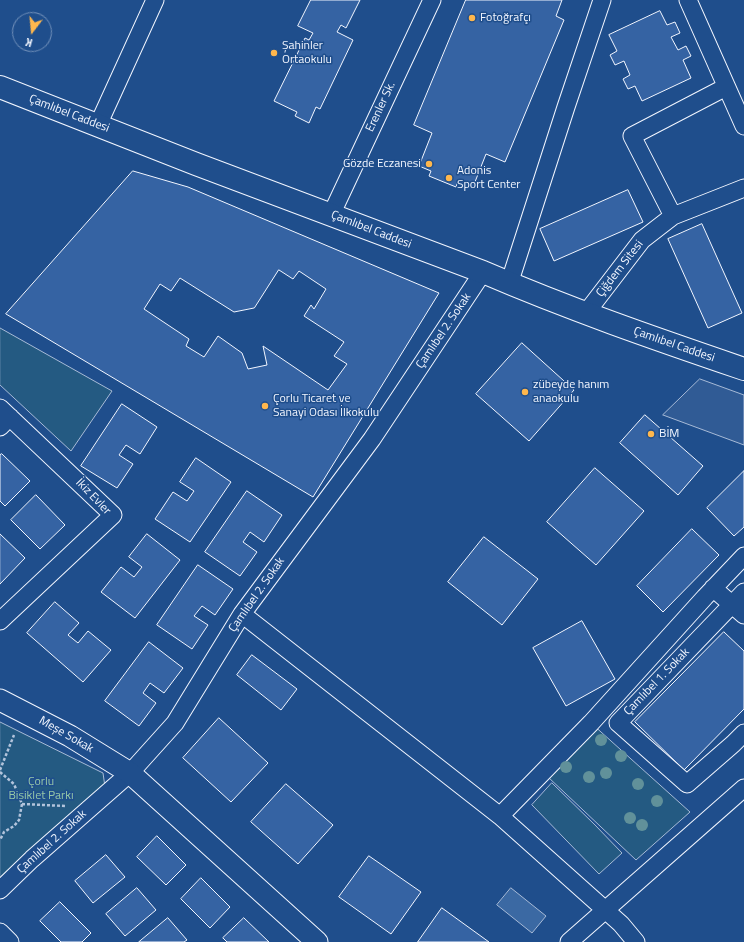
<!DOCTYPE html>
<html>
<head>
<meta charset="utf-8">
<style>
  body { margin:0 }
  #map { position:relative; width:744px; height:942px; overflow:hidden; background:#1f4e8c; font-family:"Titillium Web",sans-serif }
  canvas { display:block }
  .north { position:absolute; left:12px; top:12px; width:40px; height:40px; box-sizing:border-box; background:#1f4e8c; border:1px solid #7391ba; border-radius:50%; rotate:196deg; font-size:11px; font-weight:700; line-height:16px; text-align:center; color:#f2f6ff }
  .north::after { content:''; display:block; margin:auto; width:14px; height:18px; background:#ffb74d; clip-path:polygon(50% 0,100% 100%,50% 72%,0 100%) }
</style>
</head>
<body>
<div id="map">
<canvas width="744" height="942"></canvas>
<div class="north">K</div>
</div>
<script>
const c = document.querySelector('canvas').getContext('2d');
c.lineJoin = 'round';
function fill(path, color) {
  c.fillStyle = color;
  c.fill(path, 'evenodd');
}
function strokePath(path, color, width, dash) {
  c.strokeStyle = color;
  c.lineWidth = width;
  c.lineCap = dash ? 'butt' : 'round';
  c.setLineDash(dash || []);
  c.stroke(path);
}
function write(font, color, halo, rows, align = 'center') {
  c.font = font + ' "Titillium Web",sans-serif';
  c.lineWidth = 3;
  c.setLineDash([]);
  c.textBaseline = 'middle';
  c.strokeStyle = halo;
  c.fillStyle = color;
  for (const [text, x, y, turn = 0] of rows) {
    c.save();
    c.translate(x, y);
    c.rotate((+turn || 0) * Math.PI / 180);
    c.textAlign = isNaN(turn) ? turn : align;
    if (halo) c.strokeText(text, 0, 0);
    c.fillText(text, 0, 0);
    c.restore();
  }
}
const green = new Path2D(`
  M0 328 112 391 71 451 0 385Z
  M0 722 103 773 105 787 0 879Z
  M591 723 690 812 636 860 548 777Z
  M552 783 595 825 622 853 599 874 532 805Z`);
fill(green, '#245a82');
strokePath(green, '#a8bbd7', 1);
const parking = new Path2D(`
  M700 379 744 395V445L663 415Z`);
fill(parking, '#305b95');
strokePath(parking, '#a8bbd7', 1);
const water = new Path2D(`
  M511 888 546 916 532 933 497 905Z`);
fill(water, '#3b69a3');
strokePath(water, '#a8bbd7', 1);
const building = new Path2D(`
  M311 0H360L346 28 341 25 337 32 353 40 320 109 316 107 309 123 295 116 297 112 274 101 305 38 309 40 313 33 298 26Z
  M466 0H562L556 16 564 20 505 162 486 154 473 187 458 181 456 187 429 176 431 171 419 166 432 133 414 125Z
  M660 11 667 25 675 22 680 33 671 37 678 50 686 46 691 56 683 60 691 78 642 101 635 86 628 89 623 79 630 75 624 61 615 65 610 55 617 51 609 35Z
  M133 171 188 187 439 293 313 497 6 314Z
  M628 190 643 222 554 261 540 229Z
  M702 224 742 313 708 328 668 239Z
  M279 270 293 279 299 271 326 289 314 309 311 305 304 316 344 342 334 356 347 364 328 390 263 346 267 365 248 369 242 353 218 336 204 357 186 346 189 339 144 309 160 284 171 291 180 278 234 312 254 308Z
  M522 343 574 390 529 441 476 394Z
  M122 404 157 427 140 454 126 445 119 455 133 464 117 488 81 466Z
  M645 415 703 466 678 495 620 443Z
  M2 454 30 481 5 506 0 501V455Z
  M196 458 231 482 190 542 155 519 173 492 187 501 194 491 180 482Z
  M595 468 644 511 596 565 547 522Z
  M744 471V527L734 536 707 508Z
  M247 491 282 515 264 542 250 532 243 542 257 552 240 576 205 552Z
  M36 495 65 525 40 549 11 520Z
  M692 529 719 555 663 612 637 586Z
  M0 534 25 558 0 584Z
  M147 534 180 560 135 618 101 592 121 567 134 577 142 567 129 557Z
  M484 537 538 579 502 625 448 582Z
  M198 565 233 589 215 615 202 606 194 616 208 625 192 649 157 625Z
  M55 602 79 623 68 635 78 643 88 631 111 650 83 682 27 633Z
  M582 621 615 679 566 706 533 648Z
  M724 632 744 651V709L684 770 635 722Z
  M149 642 183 668 164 693 150 683 143 693 156 703 139 726 105 701Z
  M252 655 297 689 281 710 237 675Z
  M219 718 268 763 231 802 183 758Z
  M286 784 333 825 298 864 251 822Z
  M157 836 186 865 166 885 137 857Z
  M106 855 125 877 93 903 75 881Z
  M369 856 421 892 391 934 339 897Z
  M201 878 230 907 210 928 181 899Z
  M137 888 156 910 125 936 106 914Z
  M60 902 91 933 82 942H61L40 921Z
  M442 908 489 942H418Z
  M168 918 187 940 184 942H139Z
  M244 918 269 942H227L223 938Z`);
fill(building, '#3563a3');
strokePath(building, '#f2f6ff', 1);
const minor = new Path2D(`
  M688 0 744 126
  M98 125 155 0
  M331 215 432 0
  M673 216 632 136 726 87
  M509 284 566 107 602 0
  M586 313 642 240 673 216 744 188
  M0 408 113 515 0 621
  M0 427 10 417
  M713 588 744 615
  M744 592 618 723 687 784 733 744 744 733
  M242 614 500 816 621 924 636 942
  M500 816 591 723 705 597 744 556
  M0 890 32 859 130 773 175 723 242 614 372 439 483 272
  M0 932 10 942
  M569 942 744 788`);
const tertiary = new Path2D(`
  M0 700 70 736 130 773 317 942`);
const primary = new Path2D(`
  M0 87 196 164 483 272C569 309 656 339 744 369`);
strokePath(minor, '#f2f6ff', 19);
strokePath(tertiary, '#f2f6ff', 23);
strokePath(primary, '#f2f6ff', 24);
strokePath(new Path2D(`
  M0 770 14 735
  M0 772 14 784 22 804 19 820 14 826 4 832 0 840
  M22 804 65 806`), '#b3c4dc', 2.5, [3, 2]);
strokePath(minor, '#1f4e8c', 17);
strokePath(tertiary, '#1f4e8c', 21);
strokePath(primary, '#1f4e8c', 22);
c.fillStyle = '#61919a';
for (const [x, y] of [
  [601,740],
  [621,756],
  [566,767],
  [606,773],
  [589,777],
  [638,784],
  [657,801],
  [630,818],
  [642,825]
]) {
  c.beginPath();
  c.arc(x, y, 6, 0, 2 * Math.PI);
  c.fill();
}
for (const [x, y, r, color] of [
  [472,18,4,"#ffb74d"],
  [274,53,4,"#ffb74d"],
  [429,164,4,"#ffb74d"],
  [449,178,4,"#ffb74d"],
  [525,392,4,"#ffb74d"],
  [265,406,4,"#ffb74d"],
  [651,434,4,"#ffb74d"]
]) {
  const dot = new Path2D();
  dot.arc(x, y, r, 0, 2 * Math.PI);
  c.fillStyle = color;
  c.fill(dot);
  strokePath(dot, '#1f4e8c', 1.5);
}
write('12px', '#f2f6ff', '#1f4e8c', [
  ["Fotoğrafçı",480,18],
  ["Şahinler",282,46],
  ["Ortaokulu",282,60],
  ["Gözde Eczanesi",421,164,"right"],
  ["Adonis",457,171],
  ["Sport Center",457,185],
  ["zübeyde hanım",533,385],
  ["anaokulu",533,399],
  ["Çorlu Ticaret ve",273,399],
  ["Sanayi Odası İlkokulu",273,413],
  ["BİM",659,434]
], 'left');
write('12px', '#f2f6ff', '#1f4e8c', [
  ["Erenler Sk.",381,107,-65],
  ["Çamlıbel Caddesi",69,114,21],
  ["Çamlıbel Caddesi",371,230,21],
  ["Çiğdem Sitesi",620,269,-52],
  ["Çamlıbel 2. Sokak",444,331,-56],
  ["Çamlıbel Caddesi",674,345,19],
  ["İkiz Evler",93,497,46],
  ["Çamlıbel 2. Sokak",257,595,-55],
  ["Çamlıbel 1. Sokak",657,682,-46],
  ["Meşe Sokak",66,735,30],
  ["Çamlıbel 2. Sokak",52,842,-42]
]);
write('12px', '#97c8a6', '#1f4e8c', [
  ["Çorlu",41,782],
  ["Bisiklet Parkı",41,796]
]);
</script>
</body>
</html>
